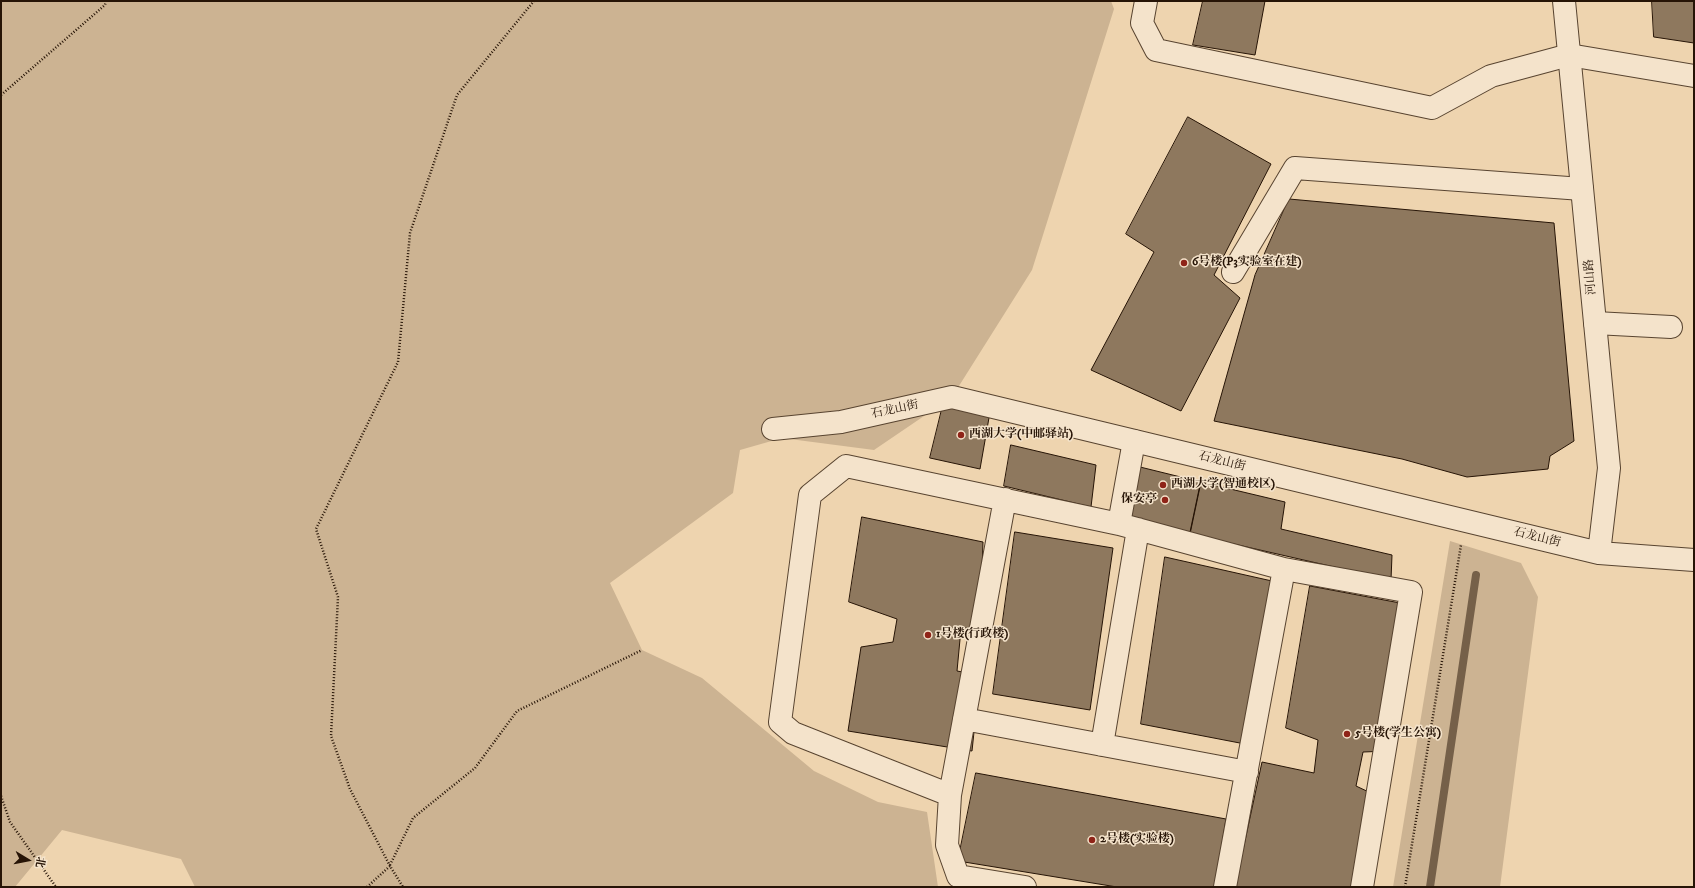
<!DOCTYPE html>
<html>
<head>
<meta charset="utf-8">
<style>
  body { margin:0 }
  #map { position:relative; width:1695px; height:888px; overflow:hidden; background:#eed4af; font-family:"IM FELL DW Pica","Noto Serif SC",serif }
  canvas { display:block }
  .frame { position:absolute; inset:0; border:2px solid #261406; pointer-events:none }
  .north { position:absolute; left:8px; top:840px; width:40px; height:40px; -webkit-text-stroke:3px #f4e3cb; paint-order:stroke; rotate:100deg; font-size:11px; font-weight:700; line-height:16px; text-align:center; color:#261406 }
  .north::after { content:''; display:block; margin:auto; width:14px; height:18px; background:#261406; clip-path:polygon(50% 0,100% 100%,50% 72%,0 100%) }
</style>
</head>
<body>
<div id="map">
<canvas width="1695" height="888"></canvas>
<div class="frame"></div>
<div class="north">北</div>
</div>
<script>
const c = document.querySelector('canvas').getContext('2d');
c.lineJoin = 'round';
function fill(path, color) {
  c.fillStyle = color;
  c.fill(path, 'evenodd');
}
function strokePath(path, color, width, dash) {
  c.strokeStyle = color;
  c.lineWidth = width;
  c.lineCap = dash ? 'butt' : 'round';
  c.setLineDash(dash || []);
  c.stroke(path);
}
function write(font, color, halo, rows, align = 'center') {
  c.font = font + ' "IM FELL DW Pica","Noto Serif SC",serif';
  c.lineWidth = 3;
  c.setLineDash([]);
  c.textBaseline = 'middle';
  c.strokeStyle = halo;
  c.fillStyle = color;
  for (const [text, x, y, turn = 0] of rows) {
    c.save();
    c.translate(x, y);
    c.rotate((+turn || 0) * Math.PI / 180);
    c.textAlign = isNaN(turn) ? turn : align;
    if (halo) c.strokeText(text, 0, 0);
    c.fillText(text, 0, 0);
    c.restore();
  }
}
fill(new Path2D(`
  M1 1H1111L1114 9 1032 270 952 397 874 450 782 438 740 450 733 493 610 583 642 650 702 678 814 771 878 802 927 812 938 887H195L181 859 62 830 15 887H1Z
  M1450 541 1521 563 1538 597 1500 887H1393Z`), '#ccb392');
strokePath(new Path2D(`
  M1430 887 1476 575`), '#756049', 8);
const building = new Path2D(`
  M1203 1H1265L1255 55 1193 45Z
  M1652 1H1694V43L1654 37Z
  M1188 117 1271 164 1214 275 1240 298 1181 411 1091 370 1154 252 1126 234Z
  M1289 199 1554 223 1574 441 1550 456 1548 469 1467 477 1402 459 1214 421 1255 275Z
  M944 401 990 412 980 469 930 458Z
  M1011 445 1096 465 1091 507 1004 486Z
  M1140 467 1201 482 1190 534 1128 519Z
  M1201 482 1285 502 1281 529 1392 555 1391 580 1190 534Z
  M862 517 983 542 980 625 961 629 957 671 980 675 972 751 848 731 861 647 893 642 897 619 849 602Z
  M1015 532 1113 548 1090 710 993 694Z
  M1165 557 1272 581 1245 744 1141 724Z
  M1310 586 1416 606 1389 751 1363 752 1356 786 1373 794 1356 887H1235L1262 762 1314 773 1318 740 1286 728Z
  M976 773 1226 819 1215 887H1117L958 861Z`);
fill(building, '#8e785e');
strokePath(building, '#261406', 1);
const minor = new Path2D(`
  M1146 1 1142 23 1156 50 1432 108 1491 76 1569 55 1694 76
  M1233 272 1295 168 1582 189
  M1595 323 1671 327
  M1119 524 1134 441
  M964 719 1247 772
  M1102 745 1138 529
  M950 795 1005 499
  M1025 887 958 876 947 845 950 795 793 733 780 722 810 495 846 466 1119 524 1284 569 1411 592 1362 887
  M1225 887 1284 569`);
const tertiary = new Path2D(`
  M1564 1 1609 468 1599 553
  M773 429 841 422 952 397 1599 553 1694 560`);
strokePath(minor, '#584430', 24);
strokePath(tertiary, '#584430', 24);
strokePath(new Path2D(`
  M1 95 105 5 106 1
  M1 796 10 822 56 887
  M390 865 413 818 475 768 517 711 642 650
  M390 866 350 789 331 736 338 597 316 529 398 362 410 233 457 95 534 1
  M367 887 390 866 403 887
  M1405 887 1461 545`), '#261406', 2.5, [1, 2]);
strokePath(minor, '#f4e3cb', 22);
strokePath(tertiary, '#f4e3cb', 22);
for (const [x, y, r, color] of [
  [1184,263,4,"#8f2418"],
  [961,435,4,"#8f2418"],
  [1163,485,4,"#8f2418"],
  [1165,500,4,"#8f2418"],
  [928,635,4,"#8f2418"],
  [1347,734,4,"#8f2418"],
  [1092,840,4,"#8f2418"]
]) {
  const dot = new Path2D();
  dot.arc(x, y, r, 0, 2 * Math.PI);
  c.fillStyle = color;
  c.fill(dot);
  strokePath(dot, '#f4e3cb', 1.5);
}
write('bold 12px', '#261406', '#f4e3cb', [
  ["6号楼(P3实验室在建)",1192,263],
  ["西湖大学(中邮驿站)",969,435],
  ["西湖大学(智通校区)",1171,485],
  ["保安亭",1157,500,"right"],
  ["1号楼(行政楼)",936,635],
  ["5号楼(学生公寓)",1355,734],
  ["2号楼(实验楼)",1100,840]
], 'left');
write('12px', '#261406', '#f4e3cb', [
  ["河山路",1591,277,-95],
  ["石龙山街",895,410,-12],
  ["石龙山街",1222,462,14],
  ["石龙山街",1537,538,14]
]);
</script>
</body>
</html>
